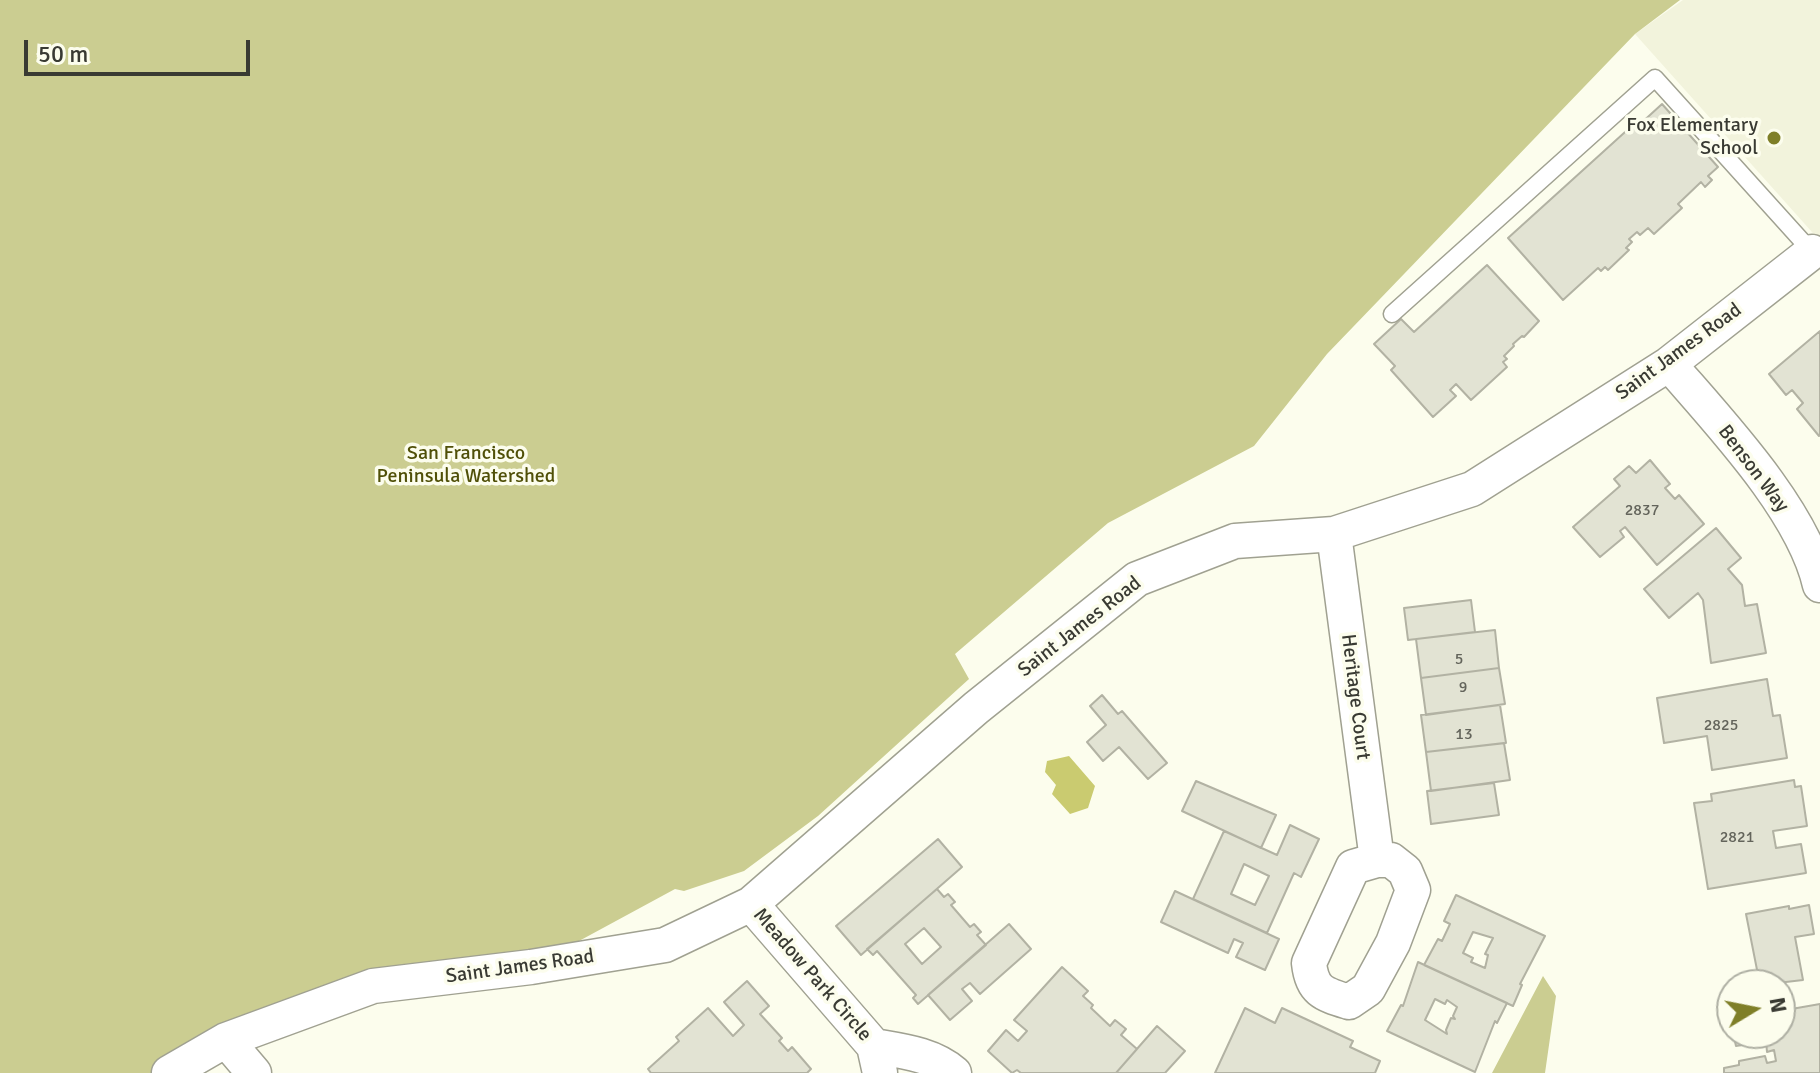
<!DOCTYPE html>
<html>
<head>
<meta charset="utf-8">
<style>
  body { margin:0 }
  #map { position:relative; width:1820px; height:1073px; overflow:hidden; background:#fcfded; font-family:Signika,sans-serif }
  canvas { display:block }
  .north { position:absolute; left:1716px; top:969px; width:80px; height:80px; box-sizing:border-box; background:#fcfded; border:2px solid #aeafa3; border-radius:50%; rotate:80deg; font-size:22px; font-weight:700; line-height:32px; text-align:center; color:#393a33 }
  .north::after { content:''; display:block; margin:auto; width:28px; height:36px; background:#7f7f28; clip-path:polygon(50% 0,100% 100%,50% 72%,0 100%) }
  .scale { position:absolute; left:24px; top:40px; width:226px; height:36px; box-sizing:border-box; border:4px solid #393a33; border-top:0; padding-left:10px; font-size:24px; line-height:28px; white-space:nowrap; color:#393a33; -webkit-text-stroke:6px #fcfded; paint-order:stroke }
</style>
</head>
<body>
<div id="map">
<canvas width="1820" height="1073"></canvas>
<div class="north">N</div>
<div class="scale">50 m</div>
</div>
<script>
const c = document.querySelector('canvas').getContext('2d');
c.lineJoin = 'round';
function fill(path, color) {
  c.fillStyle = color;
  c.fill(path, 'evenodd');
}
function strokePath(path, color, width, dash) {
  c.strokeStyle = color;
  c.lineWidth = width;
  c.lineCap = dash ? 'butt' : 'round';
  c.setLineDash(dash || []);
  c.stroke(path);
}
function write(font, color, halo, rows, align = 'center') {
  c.font = font + ' Signika,sans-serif';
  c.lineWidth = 7;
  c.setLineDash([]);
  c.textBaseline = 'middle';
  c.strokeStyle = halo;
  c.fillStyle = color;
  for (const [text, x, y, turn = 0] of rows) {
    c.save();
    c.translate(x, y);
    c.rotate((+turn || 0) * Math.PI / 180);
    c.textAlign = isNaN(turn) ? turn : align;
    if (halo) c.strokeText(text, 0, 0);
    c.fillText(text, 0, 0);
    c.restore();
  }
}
fill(new Path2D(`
  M1683 0H1820V241L1635 34Z`), '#f2f3dc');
fill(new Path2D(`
  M0 0H1680L1635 34 1327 354 1254 446 1108 523 955 654 969 679 818 816 744 871 684 891 675 889 531 967 373 986 169 1073H0Z
  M1543 976 1556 996 1545 1073H1492Z`), '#cbcd91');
fill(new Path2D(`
  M1069 756 1095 786 1088 808 1070 814 1052 794 1056 785 1045 772 1047 761Z`), '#cacb70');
const building = new Path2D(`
  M1662 104 1718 167 1708 176 1712 180 1705 187 1701 182 1678 204 1682 208 1654 234 1648 228 1640 235 1637 232 1629 239 1632 242 1626 248 1629 250 1608 270 1605 267 1601 271 1598 268 1563 300 1508 238 1635 123 1638 126Z
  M1487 265 1539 321 1524 337 1522 336 1513 344 1514 346 1504 356 1507 359 1503 362 1507 367 1471 400 1456 384 1450 390 1456 396 1433 417 1391 370 1395 366 1374 344 1401 319 1414 332Z
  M1820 331V435L1819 436 1797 409 1803 403 1792 390 1786 395 1769 374Z
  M1650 460 1670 484 1665 488 1675 499 1679 495 1704 524 1657 565 1625 527 1620 531 1624 537 1600 557 1573 527 1620 486 1614 479 1629 466 1636 473Z
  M1716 528 1741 558 1728 569 1742 585 1745 606 1757 604 1766 653 1711 663 1703 600 1698 593 1669 618 1644 589Z
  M1471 600 1475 632 1408 640 1404 608Z
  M1495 630 1499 668 1421 678 1416 639Z
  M1499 668 1505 704 1426 715 1421 678Z
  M1767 679 1773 716 1780 715 1787 758 1712 770 1707 736 1664 743 1657 698Z
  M1102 695 1118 714 1122 711 1167 763 1148 779 1119 747 1103 761 1087 742 1106 725 1090 706Z
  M1500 705 1506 743 1426 752 1421 715Z
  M1504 743 1510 780 1431 791 1426 752Z
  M1794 780 1795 787 1801 786 1807 826 1773 831 1776 848 1801 844 1806 873 1708 889 1694 803 1712 801 1711 794Z
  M1196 781 1276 815 1261 848 1182 811Z
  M1494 783 1499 815 1431 824 1427 791Z
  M1290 825 1319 839 1301 877 1294 873 1267 933 1193 899 1224 831 1277 855ZM1244 864 1269 876 1255 905 1231 894Z
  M938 839 962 867 861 955 836 926Z
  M937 889 944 897 948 894 955 902 951 905 970 927 974 924 981 932 977 935 986 945 918 1004 913 998 916 995 877 951 873 955 867 949ZM924 928 941 947 922 964 905 944Z
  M1175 891 1279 939 1265 970 1236 957 1243 943 1234 939 1228 953 1161 922Z
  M1456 895 1545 936 1520 984 1522 985 1513 1006 1424 965 1438 939 1442 941 1450 924 1444 921ZM1473 932 1493 938 1485 954 1488 955 1485 968 1471 962 1473 958 1463 953Z
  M1809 905 1814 934 1795 937 1803 980 1760 985 1746 914 1789 906V909Z
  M1009 924 1031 949 980 994 970 983 962 989 972 1001 950 1020 928 995Z
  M1418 962 1507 1003 1497 1023 1495 1021 1475 1072 1387 1031 1401 1005 1403 1006ZM1435 999 1445 1004 1447 1000 1457 1007 1453 1016 1455 1019 1451 1018 1446 1030 1447 1034 1425 1020Z
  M1062 967 1088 991 1083 996 1093 1005 1091 1008 1110 1026 1115 1020 1126 1029 1121 1035 1137 1049 1116 1073H1021L1017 1070 1012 1073 988 1051 1006 1030 1018 1041 1027 1031 1014 1020Z
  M747 981 769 1006 760 1014 782 1038 779 1041 788 1051 792 1047 811 1069 807 1073H651L648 1069 679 1041 676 1037 708 1008 733 1036 744 1025 724 1002Z
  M1820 1004V1073H1724V1068L1739 1065V1061L1765 1056 1767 1063 1776 1061 1774 1050 1767 1052 1766 1041 1736 1046 1733 1033H1780V1011Z
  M1245 1008 1275 1023 1282 1008 1353 1041 1350 1047 1380 1061 1375 1073H1215Z
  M1157 1026 1185 1051 1165 1073H1116Z`);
fill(building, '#e2e3d3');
strokePath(building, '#b2b2a3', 2);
const service = new Path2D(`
  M1392 314 1655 78 1812 252 1814 251`);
const minor = new Path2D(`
  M1669 364C1719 422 1803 510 1820 585
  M1334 534 1377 860
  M1377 860H1391L1405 871 1413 890 1393 943 1368 989 1349 1002C1323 994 1312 991 1309 963L1353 867Z
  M751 904 874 1046 880 1073
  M226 1040 254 1073
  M874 1046C902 1051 932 1054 954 1073
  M169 1073 226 1040 373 986 531 967 665 945 751 904 976 708 1137 579 1235 541 1334 534 1472 489 1669 364 1812 252`);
strokePath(service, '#a0a191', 19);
strokePath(minor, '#a0a191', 37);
strokePath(service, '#fff', 16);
strokePath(minor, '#fff', 34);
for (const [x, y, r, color] of [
  [1774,138,8,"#7f7f28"]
]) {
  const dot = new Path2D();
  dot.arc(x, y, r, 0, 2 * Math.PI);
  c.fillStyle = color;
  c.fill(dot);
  strokePath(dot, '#fcfded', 3);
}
write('16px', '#63645b', null, [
  ["2837",1642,511],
  ["5",1459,660],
  ["9",1463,688],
  ["2825",1721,726],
  ["13",1464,735],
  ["2821",1737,838]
]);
write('20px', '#393a33', '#fcfded', [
  ["Fox Elementary",1758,126],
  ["School",1758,149]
], 'right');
write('20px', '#393a33', '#fcfded', [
  ["Saint James Road",1679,352,-36],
  ["Benson Way",1753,469,53],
  ["Saint James Road",1080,627,-38],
  ["Heritage Court",1355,697,83],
  ["Saint James Road",520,967,-8],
  ["Meadow Park Circle",812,975,49]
]);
write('20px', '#505008', '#fcfded', [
  ["San Francisco",466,454],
  ["Peninsula Watershed",466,477]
]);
</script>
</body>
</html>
